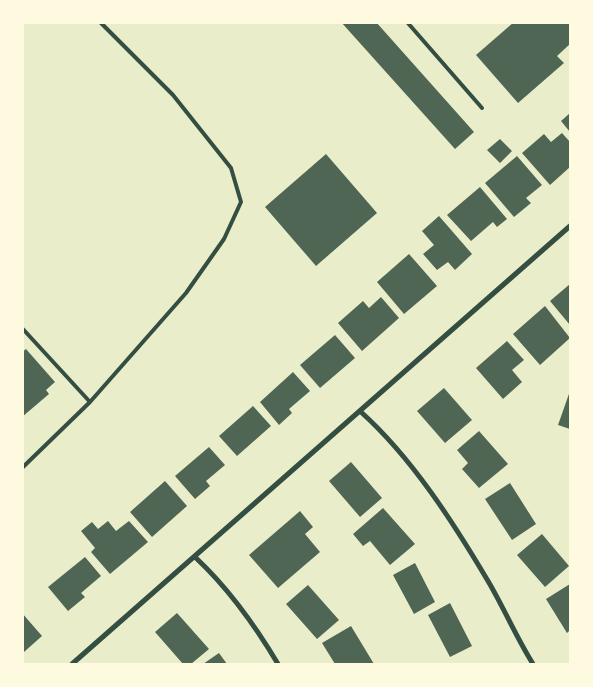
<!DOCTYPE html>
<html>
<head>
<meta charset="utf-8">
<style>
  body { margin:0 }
  #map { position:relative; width:593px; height:687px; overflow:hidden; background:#e9edc9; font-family:Mulish,sans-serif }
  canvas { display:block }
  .frame { position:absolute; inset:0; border:24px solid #fefae0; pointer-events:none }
</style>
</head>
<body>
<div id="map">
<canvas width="593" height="687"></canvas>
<div class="frame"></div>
</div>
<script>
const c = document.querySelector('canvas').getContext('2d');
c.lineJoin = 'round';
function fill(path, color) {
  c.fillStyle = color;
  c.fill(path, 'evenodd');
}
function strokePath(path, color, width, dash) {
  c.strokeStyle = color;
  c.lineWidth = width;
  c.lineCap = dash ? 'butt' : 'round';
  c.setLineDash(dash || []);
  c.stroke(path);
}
fill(new Path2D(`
  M341 22H376L474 132 455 149Z
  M514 22H570V44L557 56 564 63 518 103 476 55Z
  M570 113V132L561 121Z
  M562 133 570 142V167L550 185 522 153 544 134 551 142Z
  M500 139 512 151 500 163 487 150Z
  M326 154 377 213 316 266 265 207Z
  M517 156 542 185 526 198 531 203 514 217 485 183Z
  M480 187 507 219 497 227 493 222 471 241 447 215Z
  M439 216 472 254 455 270 448 262 437 270 423 254 434 245 422 231Z
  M409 254 437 286 404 314 377 282Z
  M570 284V325L550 301Z
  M381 297 399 318 362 351 338 323 363 301 369 308Z
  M545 306 570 338 540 365 513 334Z
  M335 335 355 358 320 388 300 365Z
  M507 341 524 360 512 370 522 382 503 399 476 368Z
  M26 349 55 382 46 390 49 394 22 417V352Z
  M293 372 310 391 289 409 292 413 279 425 260 402Z
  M444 388 472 420 445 443 417 411Z
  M570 391V429L558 425Z
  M253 406 271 426 237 456 219 436Z
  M479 431 508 464 479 488 462 469 468 463 457 450Z
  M209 447 225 465 206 481 210 486 195 499 175 476Z
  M351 462 382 498 360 517 329 481Z
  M165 481 187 506 152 537 130 512Z
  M510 483 536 524 512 540 485 499Z
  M383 508 415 544 390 565 370 541 363 546 353 534Z
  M300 511 313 527 305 534 320 552 278 588 249 555Z
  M108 521 116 531 129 521 148 542 110 574 91 552 95 548 81 531 92 522 98 529Z
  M542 534 569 566 545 587 517 555Z
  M85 557 101 576 81 593 85 597 68 611 48 587Z
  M415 563 435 602 414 614 393 575Z
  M570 584V630L567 633 546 599Z
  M308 585 339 620 317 639 286 604Z
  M450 603 472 646 450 657 428 615Z
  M22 613 42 636 24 652 22 650Z
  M177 613 209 649 191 664H183L155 632Z
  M351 626 374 664H335L322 643Z
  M219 653 227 664H203Z`), '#4f6655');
strokePath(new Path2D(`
  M407 22 482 108
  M22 328 90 402 22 468
  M90 402 186 293 224 239 241 202 231 168 173 95 100 22`), '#344e41', 4);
strokePath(new Path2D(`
  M361 412C412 458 453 522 488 581 504 608 516 637 533 664
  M196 558C228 588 256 627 278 664
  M72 664 570 226`), '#344e41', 5);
</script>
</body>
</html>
